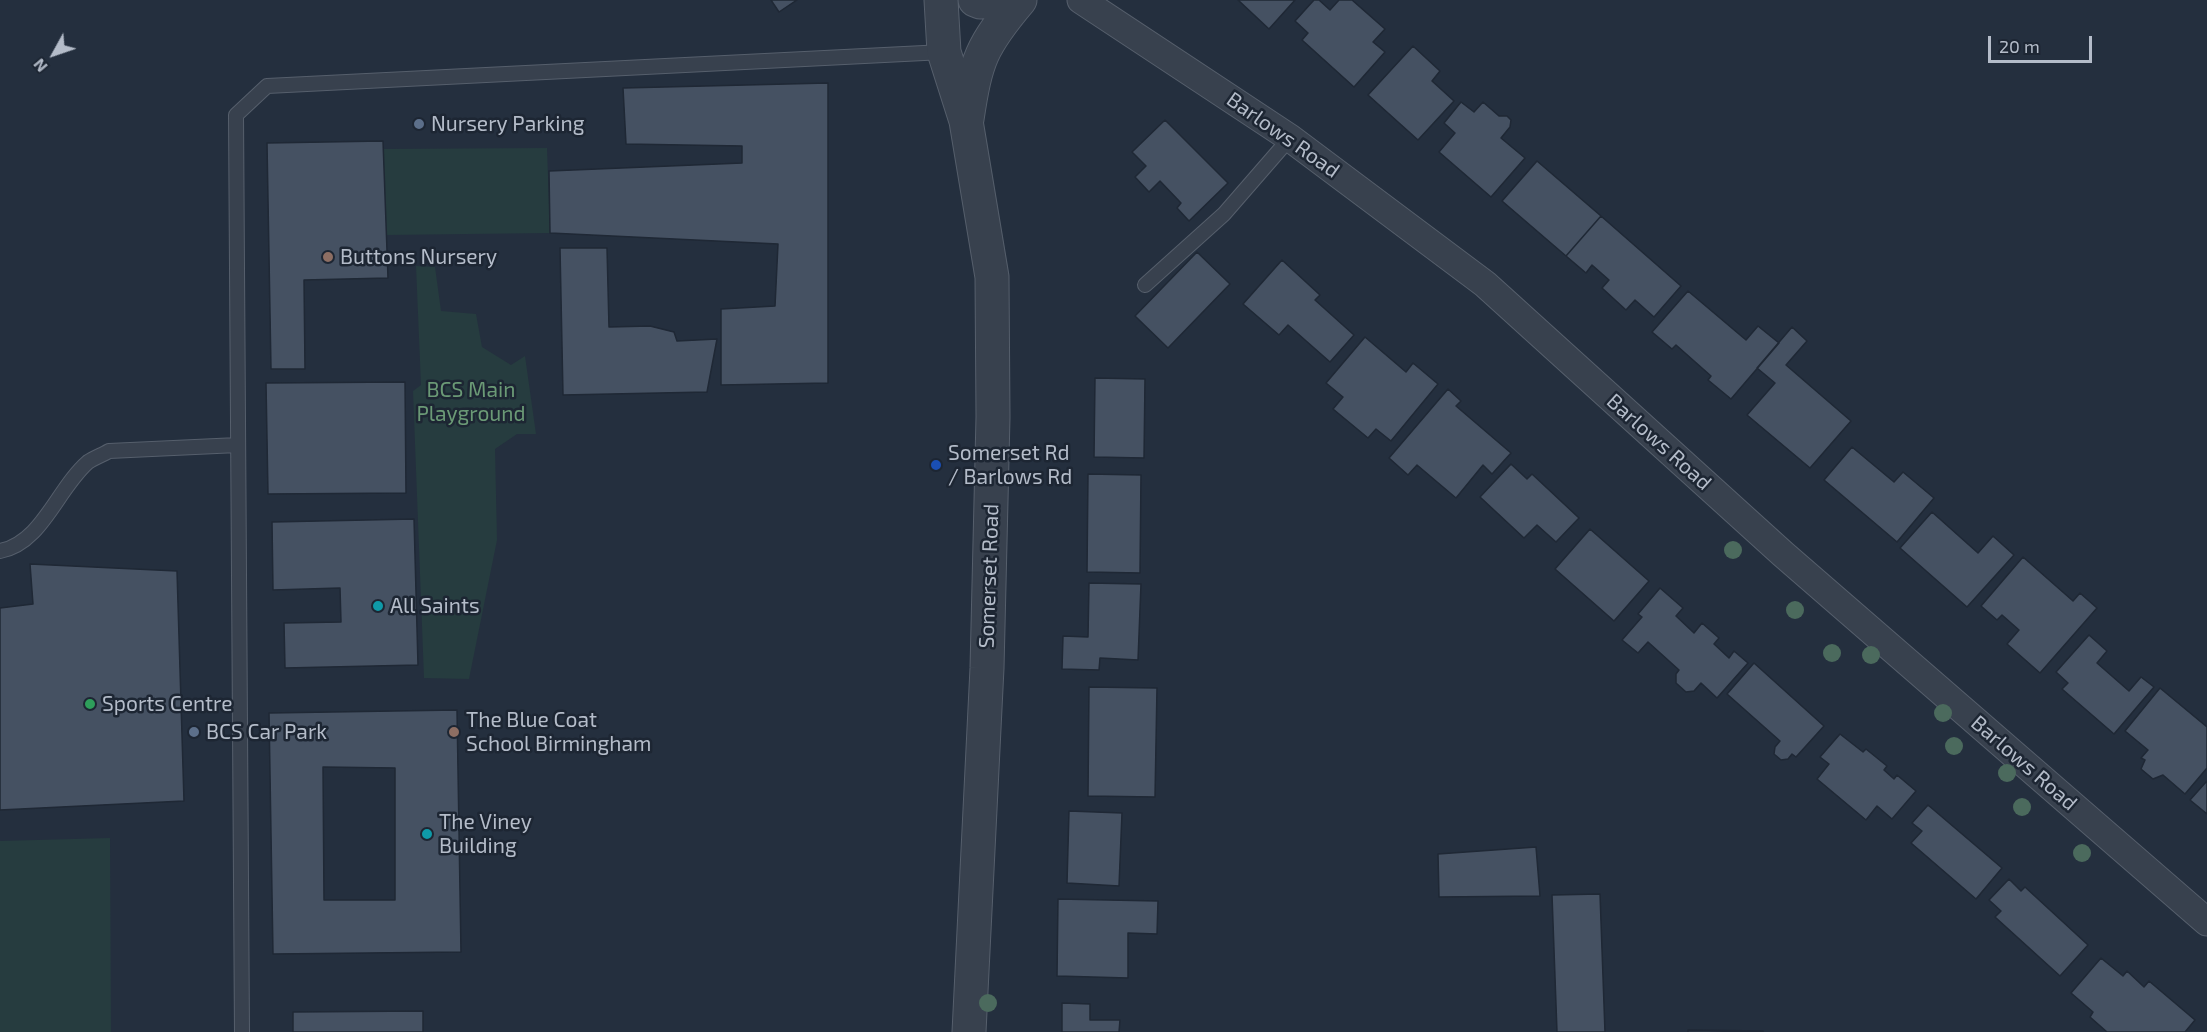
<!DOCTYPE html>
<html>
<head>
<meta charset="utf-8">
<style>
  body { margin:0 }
  #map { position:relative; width:2207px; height:1032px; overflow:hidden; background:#242f3e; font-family:"Exo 2",sans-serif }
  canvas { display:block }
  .north { position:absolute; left:24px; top:24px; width:60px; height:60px; -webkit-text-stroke:4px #1d2633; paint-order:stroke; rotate:230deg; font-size:16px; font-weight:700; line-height:24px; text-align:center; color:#b4bcc9 }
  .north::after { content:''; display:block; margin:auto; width:21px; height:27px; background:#b4bcc9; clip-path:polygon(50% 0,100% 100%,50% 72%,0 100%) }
  .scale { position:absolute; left:1988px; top:36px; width:104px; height:27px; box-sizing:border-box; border:3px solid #b4bcc9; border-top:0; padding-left:8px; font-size:18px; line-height:21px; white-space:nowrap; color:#b4bcc9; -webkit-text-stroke:4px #1d2633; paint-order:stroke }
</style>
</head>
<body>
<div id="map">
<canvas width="2207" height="1032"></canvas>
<div class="north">N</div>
<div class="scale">20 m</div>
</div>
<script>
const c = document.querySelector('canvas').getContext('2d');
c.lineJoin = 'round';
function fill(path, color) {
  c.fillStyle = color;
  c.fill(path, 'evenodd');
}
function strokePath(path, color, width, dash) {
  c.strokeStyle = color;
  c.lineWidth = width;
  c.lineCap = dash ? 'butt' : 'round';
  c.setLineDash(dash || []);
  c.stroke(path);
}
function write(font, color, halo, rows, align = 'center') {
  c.font = font + ' "Exo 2",sans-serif';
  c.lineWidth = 5;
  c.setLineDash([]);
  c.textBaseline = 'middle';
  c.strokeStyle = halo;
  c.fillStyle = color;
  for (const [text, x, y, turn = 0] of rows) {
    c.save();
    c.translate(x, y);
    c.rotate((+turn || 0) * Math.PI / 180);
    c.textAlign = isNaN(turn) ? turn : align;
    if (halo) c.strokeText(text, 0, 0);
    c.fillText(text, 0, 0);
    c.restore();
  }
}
fill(new Path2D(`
  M547 148 550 233 386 235 383 149Z
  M416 266 435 267 441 311 476 314 482 347 511 365 525 356 536 434H517L495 449 497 540 469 679 424 678 413 391 421 385Z
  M110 838 111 1032H0V841Z`), '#263c3f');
const building = new Path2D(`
  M771 0H797L779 12Z
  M1238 0H1295L1269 29Z
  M1314 0H1319L1330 10 1339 0H1352L1385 29 1373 42 1385 52 1354 87 1302 40 1308 33 1295 21Z
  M1413 46 1440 71 1432 81 1454 101 1418 140 1368 95Z
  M828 83V383L721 385V309L775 306 778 244 550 233 549 171 742 163V146L626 144 623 88Z
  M1461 102 1474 112 1483 102 1499 116H1507L1511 120 1510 127 1501 138 1525 158 1491 197 1439 152 1455 133 1444 123Z
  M1165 120 1228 183 1189 221 1177 208 1181 203 1160 181 1149 192 1135 177 1146 166 1132 152Z
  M383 141 388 278 304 280 305 369H271L267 143Z
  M1537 161 1601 216 1566 256 1502 201Z
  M1601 216 1681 286 1654 317 1635 300 1626 310 1602 288 1609 280 1592 265 1586 273 1566 256Z
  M560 248H607L609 327 650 326 674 332 677 341 717 339 707 392 563 395Z
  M1197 252 1230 284 1168 348 1135 316Z
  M1282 260 1320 295 1315 300 1354 335 1330 362 1288 325 1279 335 1243 304Z
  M1688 291 1746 340 1758 326 1779 343 1731 399 1708 380 1711 376 1676 345 1672 349 1652 332Z
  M1792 327 1807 341 1786 365 1851 421 1810 468 1747 415 1775 383 1757 368Z
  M1365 337 1406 372 1413 363 1438 384 1391 441 1376 429 1368 438 1333 409 1343 397 1326 383Z
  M1095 378 1145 379 1144 458 1094 457Z
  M405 382 406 493 268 494 266 383Z
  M1448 389 1461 401 1456 406 1511 453 1492 474 1483 465 1456 498 1417 465 1408 475 1389 458Z
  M1852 447 1894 482 1903 472 1934 498 1897 542 1824 480Z
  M1511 464 1527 479 1532 474 1579 518 1556 542 1537 525 1524 538 1480 497Z
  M1088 474 1141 475 1140 573 1087 572Z
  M1932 512 1978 553 1993 536 2014 555 1967 607 1900 548Z
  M414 519 418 665 285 668 284 623 341 622 340 588 273 590 272 522Z
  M1590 529 1649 581 1614 621 1555 569Z
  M2023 557 2073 601 2080 593 2097 608 2040 673 2007 644 2019 630 2002 615 1997 620 1981 606Z
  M30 564 177 571 184 801 0 810V608L33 604Z
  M1089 583 1141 584 1138 660 1100 658 1099 670 1062 669 1063 636 1088 637Z
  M1660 588 1683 608 1676 616 1694 633 1702 623 1719 638 1714 644 1729 658 1734 651 1748 663 1717 698 1701 683 1694 691 1686 692 1676 683V674L1679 670 1648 642 1638 653 1622 640 1642 617 1638 614Z
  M2089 635 2107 651 2097 663 2129 691 2141 677 2154 687 2114 734 2062 689 2068 683 2056 672Z
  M1754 663 1824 726 1796 757 1792 754 1788 759 1781 760 1774 754 1775 747 1780 741 1727 694Z
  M1089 687 1157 688 1155 797 1088 796Z
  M2160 688 2207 727V768L2185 794 2163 775 2153 779 2141 769 2145 760 2141 758 2148 750 2125 731Z
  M457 710 461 952 273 954 269 713ZM323 767 395 768V900H324Z
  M1840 734 1863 752 1866 749 1887 766 1884 770 1894 779 1897 775 1916 791 1892 819 1877 806 1866 820 1817 779 1829 764 1820 757Z
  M2207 781V814L2190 800Z
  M1928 805 2002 868 1976 899 1911 843 1922 831 1912 823Z
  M1069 811 1122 813 1119 886 1067 883Z
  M1536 847 1540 896 1439 897 1438 854Z
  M2009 879 2021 891 2025 887 2088 945 2060 976 1995 917 2001 911 1989 900Z
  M1600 894 1605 1032H1557L1552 895Z
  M1058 899 1158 901 1157 934 1128 933V978L1057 976Z
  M2101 958 2123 976 2127 971 2144 987 2149 981 2195 1020 2185 1032H2107L2090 1017 2093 1012 2071 993Z
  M1062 1003 1090 1004V1020H1120L1119 1032H1062Z
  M423 1011V1032H293V1012Z
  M1688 1030 1763 1031V1032H1688Z`);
fill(building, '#455162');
strokePath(building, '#1f2835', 1.5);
const service = new Path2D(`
  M1145 285 1224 214 1290 138
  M0 551C42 543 57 489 88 462 94 458 102 455 109 451L238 445
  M242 1032 236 115 267 86 944 52`);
const minor = new Path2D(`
  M1081 0 1290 138 1485 284 1783 554 2207 922`);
const tertiary = new Path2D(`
  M941 0 944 52 966 121 992 277 993 417 987 668 969 1032
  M975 0 980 2 1004 0
  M967 119C976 60 981 46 1020 0`);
strokePath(service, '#565f6c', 16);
strokePath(minor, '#565f6c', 29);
strokePath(tertiary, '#565f6c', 35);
strokePath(service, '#38414e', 14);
strokePath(minor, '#38414e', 27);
strokePath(tertiary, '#38414e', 33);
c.fillStyle = '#4b6a5d';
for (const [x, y] of [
  [1733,550],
  [1795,610],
  [1832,653],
  [1871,655],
  [1943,713],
  [1954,746],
  [2007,773],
  [2022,807],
  [2082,853],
  [988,1003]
]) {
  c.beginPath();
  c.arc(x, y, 9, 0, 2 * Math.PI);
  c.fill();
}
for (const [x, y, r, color] of [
  [419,124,6,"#5c6f8a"],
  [328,257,6,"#8d6e63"],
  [936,465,6,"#1a4fb4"],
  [378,606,6,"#0f9aa8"],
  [90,704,6,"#2e9e5b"],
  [194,732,6,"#5c6f8a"],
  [454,732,6,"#8d6e63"],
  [427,834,6,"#0f9aa8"]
]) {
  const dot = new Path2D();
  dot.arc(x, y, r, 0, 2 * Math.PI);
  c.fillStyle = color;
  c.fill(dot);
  strokePath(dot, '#1d2633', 2);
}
write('21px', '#b4bcc9', '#1d2633', [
  ["Nursery Parking",431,124],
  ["Buttons Nursery",340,257],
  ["Somerset Rd",948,453],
  ["/ Barlows Rd",948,477],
  ["All Saints",390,606],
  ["Sports Centre",102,704],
  ["The Blue Coat",466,720],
  ["School Birmingham",466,744],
  ["BCS Car Park",206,732],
  ["The Viney",439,822],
  ["Building",439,846]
], 'left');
write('21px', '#b4bcc9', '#1d2633', [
  ["Barlows Road",1283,135,35],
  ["Barlows Road",1659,442,42],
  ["Somerset Road",989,576,-88],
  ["Barlows Road",2024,763,41]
]);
write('21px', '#6b9a76', '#1d2633', [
  ["BCS Main",471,390],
  ["Playground",471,414]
]);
</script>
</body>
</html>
